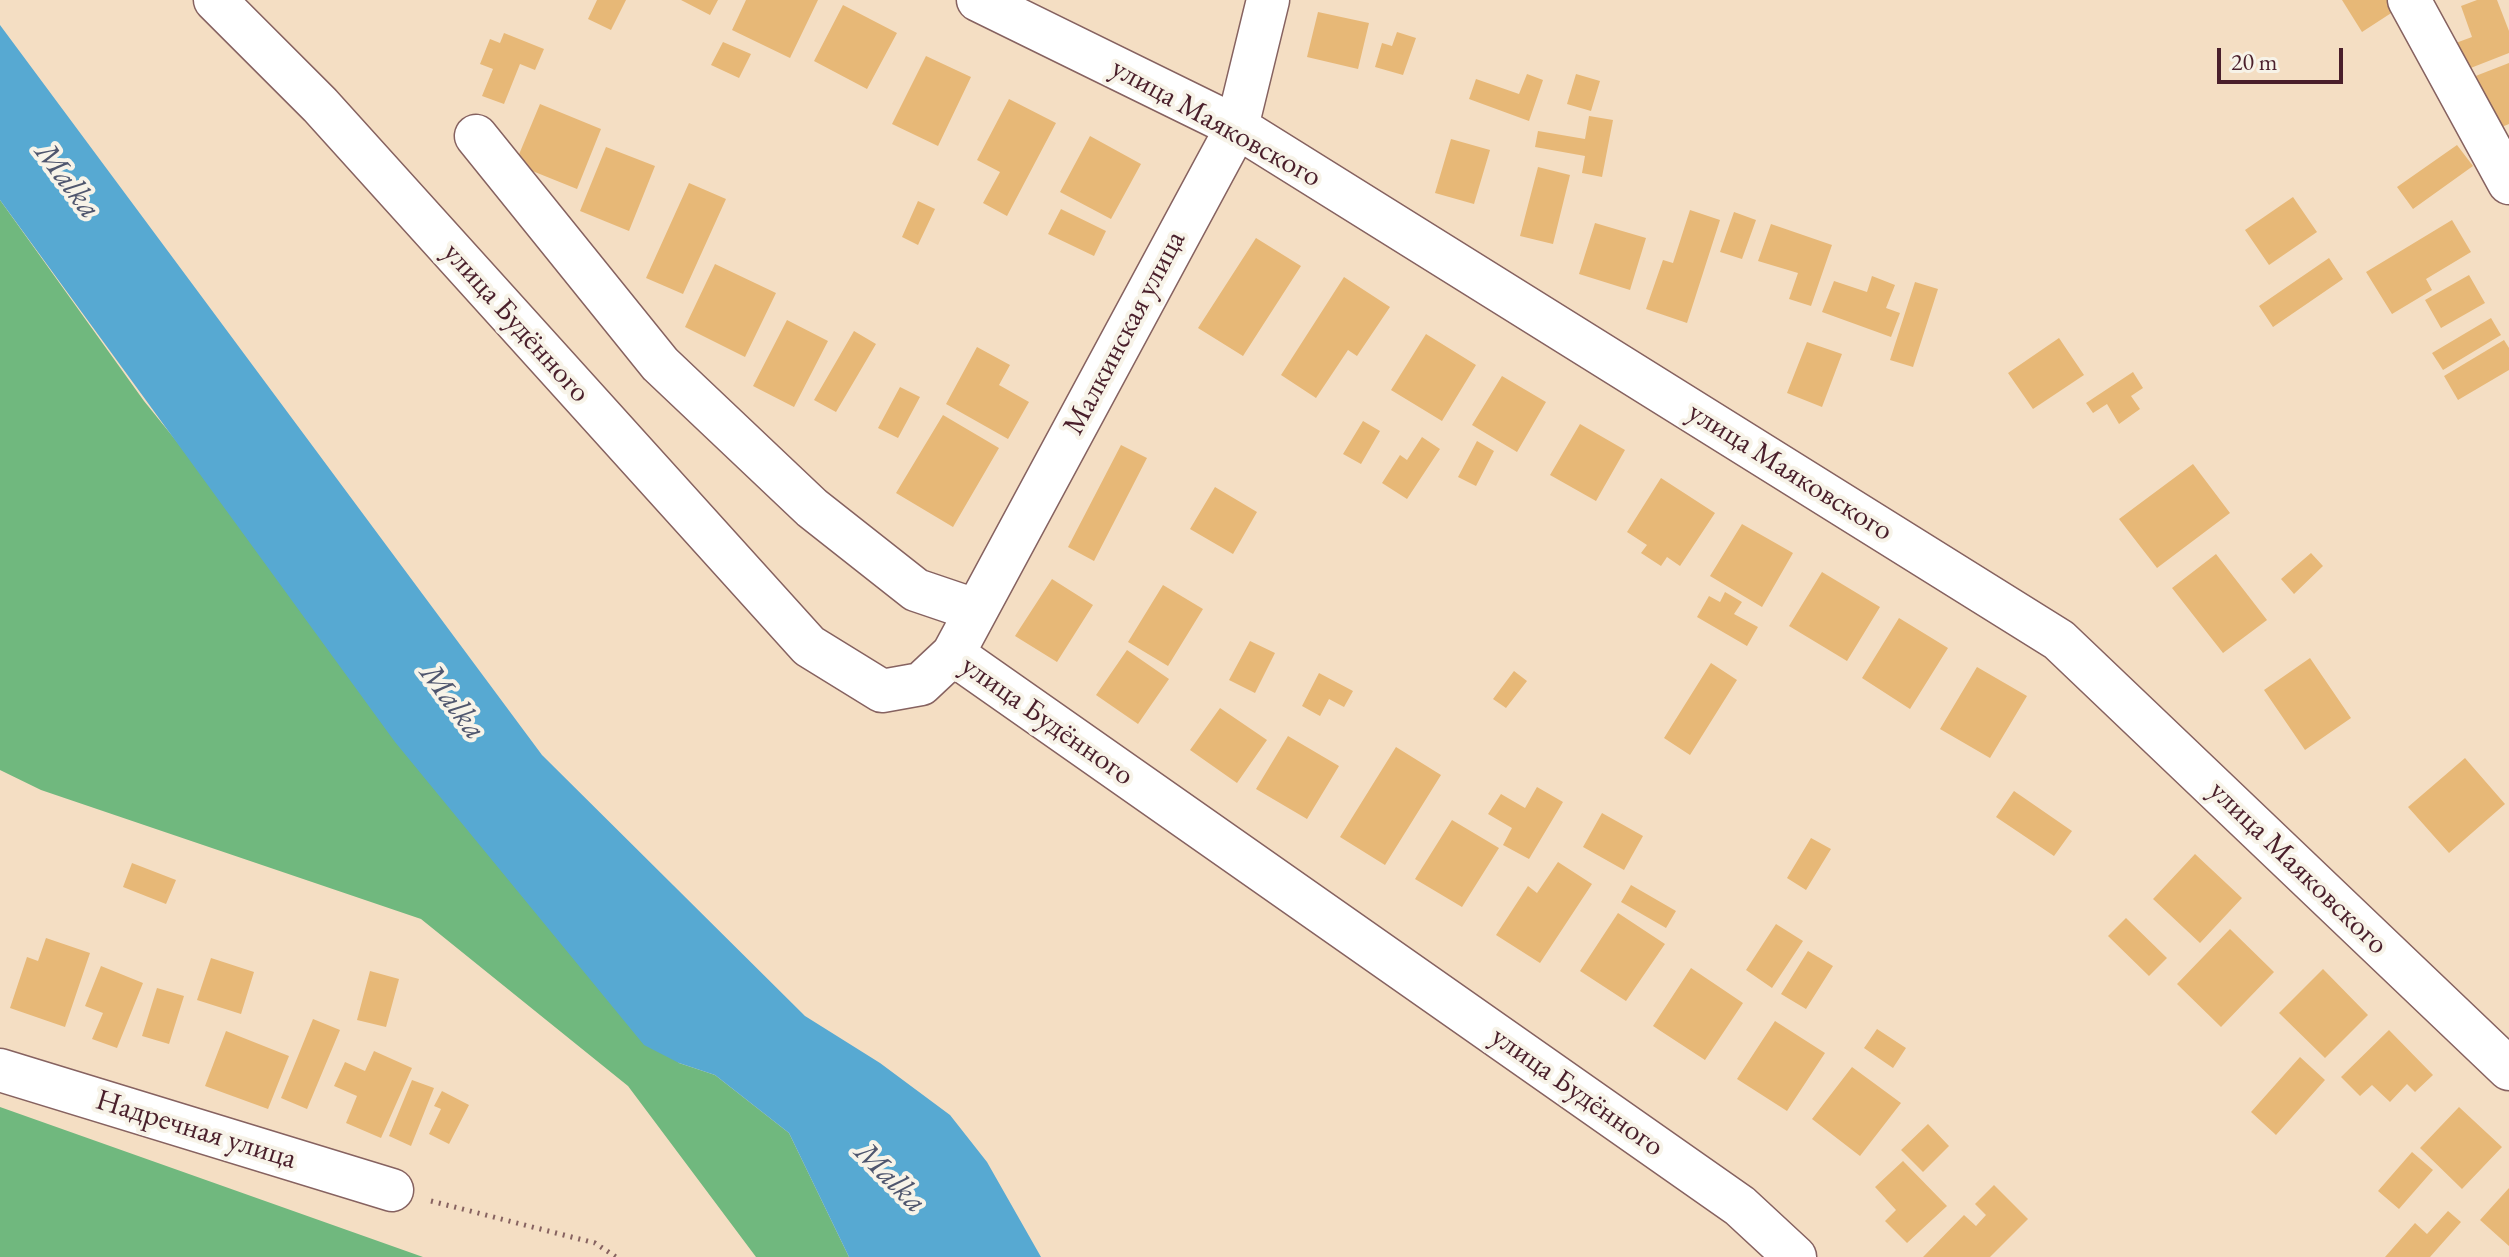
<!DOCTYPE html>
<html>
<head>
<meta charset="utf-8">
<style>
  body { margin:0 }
  #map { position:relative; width:2509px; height:1257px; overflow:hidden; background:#f4dec3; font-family:"EB Garamond",serif }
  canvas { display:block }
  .scale { position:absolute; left:2217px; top:48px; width:126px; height:36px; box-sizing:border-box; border:4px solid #4a1f2b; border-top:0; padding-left:10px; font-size:24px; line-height:28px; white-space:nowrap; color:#4a1f2b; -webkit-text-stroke:6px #f7f3e8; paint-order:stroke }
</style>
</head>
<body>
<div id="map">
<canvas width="2509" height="1257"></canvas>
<div class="scale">20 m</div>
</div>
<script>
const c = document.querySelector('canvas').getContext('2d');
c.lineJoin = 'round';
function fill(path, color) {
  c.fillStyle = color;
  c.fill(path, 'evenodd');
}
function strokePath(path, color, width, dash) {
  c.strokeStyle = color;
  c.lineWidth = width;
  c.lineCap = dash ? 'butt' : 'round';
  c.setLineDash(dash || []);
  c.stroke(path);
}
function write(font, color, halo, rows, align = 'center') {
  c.font = font + ' "EB Garamond",serif';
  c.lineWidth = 8;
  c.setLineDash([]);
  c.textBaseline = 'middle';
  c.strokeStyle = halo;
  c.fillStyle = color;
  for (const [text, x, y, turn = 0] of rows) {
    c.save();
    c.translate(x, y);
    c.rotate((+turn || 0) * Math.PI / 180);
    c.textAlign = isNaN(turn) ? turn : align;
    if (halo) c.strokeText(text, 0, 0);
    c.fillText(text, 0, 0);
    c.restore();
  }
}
fill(new Path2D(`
  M0 200 144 401 679 1063 715 1075 789 1133 849 1257H756L628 1086 421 919 41 790 0 770Z
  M0 1107 423 1257H0Z`), '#70b87e');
fill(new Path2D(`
  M0 25 542 755 805 1016 880 1063 950 1115 987 1162 1041 1257H849L789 1133 715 1075 679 1063 644 1045 395 742 0 200Z`), '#57a9d2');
fill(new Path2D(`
  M597 0H626L611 30 588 19Z
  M681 0H718L710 15Z
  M746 0H818L790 58 732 30Z
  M2342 0H2398L2402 6 2362 32Z
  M2477 0H2497L2509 31V53L2463 71 2453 44 2472 37 2461 6Z
  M843 5 897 33 867 89 814 61Z
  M1318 12 1369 23 1358 69 1307 57Z
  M1397 32 1416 38 1403 75 1375 67 1382 43 1392 46Z
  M504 33 544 49 535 70 520 64 504 104 482 96 493 69 480 64 490 39 500 43Z
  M723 42 751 54 739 78 711 65Z
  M926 56 971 77 938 146 892 124Z
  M2509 63V124L2494 130 2473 77Z
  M1527 74 1543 80 1529 121 1469 99 1476 79 1519 94Z
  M1576 74 1600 81 1591 111 1567 104Z
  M1009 99 1056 123 1007 216 983 203 1000 172 977 160Z
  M540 104 601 129 577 189 515 164Z
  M1589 116 1613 120 1602 177 1582 173 1585 156 1535 147 1538 131 1585 139Z
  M1090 136 1141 164 1111 219 1060 192Z
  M1451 139 1490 150 1474 204 1435 193Z
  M2457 145 2473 166 2413 209 2397 187Z
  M606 147 655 166 629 231 580 211Z
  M1538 167 1570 175 1553 244 1520 236Z
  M689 183 726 199 683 294 646 278Z
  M2293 197 2317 232 2269 265 2245 230Z
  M918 201 935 209 918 245 902 237Z
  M1061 209 1106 231 1094 256 1048 234Z
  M1690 210 1720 220 1687 323 1646 309 1663 260 1673 263Z
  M1734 212 1756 220 1742 259 1720 252Z
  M2452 220 2471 252 2426 279 2432 290 2392 314 2366 272Z
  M1595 223 1646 238 1630 290 1579 274Z
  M1771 224 1832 245 1811 306 1789 299 1798 273 1758 261Z
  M1256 238 1301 266 1243 356 1198 328Z
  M2329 258 2343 279 2273 327 2259 306Z
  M715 264 776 293 745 357 685 327Z
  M2469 275 2485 303 2441 328 2425 300Z
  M1872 276 1895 285 1886 308 1900 313 1891 337 1822 312 1834 281 1867 292Z
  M1344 277 1390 307 1357 356 1348 350 1316 398 1281 375Z
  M1915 282 1938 289 1913 367 1890 360Z
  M2491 318 2501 335 2443 370 2432 353Z
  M787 320 828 341 794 407 753 386Z
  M854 331 876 344 836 412 814 400Z
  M1426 334 1476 365 1442 421 1391 390Z
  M2059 338 2084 375 2033 409 2008 373Z
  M2504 340 2509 348V370L2458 400 2444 376Z
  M1807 342 1842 354 1822 407 1787 393Z
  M977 347 1010 365 999 385 1029 402 1008 439 946 404Z
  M2133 372 2143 388 2131 396 2140 409 2119 424 2107 404 2093 413 2086 403Z
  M1502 376 1546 402 1517 452 1472 425Z
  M900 387 920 397 898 438 878 428Z
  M943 415 999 448 953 527 896 493Z
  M1363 421 1380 431 1361 464 1343 454Z
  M1580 424 1625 450 1596 501 1550 475Z
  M1422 437 1440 449 1407 499 1382 483 1400 455 1407 460Z
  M1477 441 1494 451 1476 486 1458 477Z
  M1121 445 1147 458 1094 561 1068 547Z
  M2193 464 2230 513 2157 568 2119 519Z
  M1661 478 1715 513 1680 566 1667 557 1661 566 1641 553 1647 545 1627 532Z
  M1215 487 1257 512 1233 554 1190 529Z
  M1742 524 1793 553 1762 607 1710 576Z
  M2311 553 2323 566 2294 594 2281 579Z
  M2216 554 2267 620 2223 653 2172 588Z
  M1822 572 1880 607 1847 661 1789 626Z
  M1052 579 1093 605 1057 662 1015 636Z
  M1163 585 1203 609 1168 666 1128 642Z
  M1725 592 1742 602 1734 614 1758 627 1747 646 1697 617 1709 596 1720 602Z
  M1899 618 1948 648 1910 709 1862 678Z
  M1250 641 1275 653 1255 693 1229 680Z
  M1127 650 1169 679 1138 724 1096 695Z
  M2310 658 2351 718 2305 750 2264 690Z
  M1711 663 1737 680 1690 755 1664 738Z
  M1977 667 2027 696 1990 758 1940 729Z
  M1514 671 1527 681 1506 708 1493 699Z
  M1319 673 1353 691 1344 707 1329 699 1320 716 1302 706Z
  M1220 708 1267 740 1237 783 1190 750Z
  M1288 736 1339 766 1307 819 1256 789Z
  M1396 747 1441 775 1385 865 1340 837Z
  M2465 758 2505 804 2449 853 2408 807Z
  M1537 787 1563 802 1529 859 1503 845 1512 828 1488 814 1501 794 1525 808Z
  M2014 791 2072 831 2054 856 1996 817Z
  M1602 813 1643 836 1624 870 1583 847Z
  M1452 820 1499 848 1462 907 1415 879Z
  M1811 838 1831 849 1806 890 1787 878Z
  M2195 854 2242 898 2200 943 2153 899Z
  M1558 862 1592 884 1540 963 1496 935 1528 886 1537 893Z
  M132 863 176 880 166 904 123 887Z
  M1631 885 1676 911 1666 928 1621 902Z
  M1618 913 1665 944 1626 1001 1580 971Z
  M2126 918 2167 958 2149 976 2108 936Z
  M1776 924 1803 941 1772 988 1746 970Z
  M2230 929 2274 972 2221 1027 2177 984Z
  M46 938 90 953 65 1027 10 1008 27 957 38 961Z
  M1808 951 1833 966 1806 1009 1781 994Z
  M211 958 254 972 241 1014 197 1000Z
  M101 966 143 983 117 1048 92 1039 103 1013 85 1006Z
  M1691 968 1743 1003 1705 1060 1653 1026Z
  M2323 969 2368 1015 2325 1058 2279 1013Z
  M370 971 399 979 386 1027 357 1020Z
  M157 988 184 996 169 1044 142 1036Z
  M313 1019 340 1030 307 1109 281 1098Z
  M1775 1021 1825 1053 1787 1111 1737 1079Z
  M1877 1029 1906 1048 1893 1068 1864 1048Z
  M2389 1030 2433 1075 2415 1092 2407 1084 2390 1102 2372 1085 2360 1096 2341 1077Z
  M226 1031 289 1056 268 1109 205 1086Z
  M374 1051 412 1068 381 1138 346 1123 357 1096 334 1086 345 1062 365 1071Z
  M2300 1057 2325 1080 2276 1135 2251 1112Z
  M1852 1067 1901 1103 1860 1156 1812 1119Z
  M412 1080 434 1088 411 1146 389 1136Z
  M442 1091 469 1105 449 1144 429 1134 441 1109 434 1106Z
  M2459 1107 2502 1147 2462 1189 2420 1148Z
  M1928 1124 1949 1146 1923 1172 1901 1150Z
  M2412 1152 2433 1170 2399 1209 2378 1191Z
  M1903 1161 1947 1206 1907 1243 1885 1221 1896 1210 1875 1187Z
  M1994 1185 2028 1219 1990 1257H1923L1964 1215 1976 1226 1986 1215 1975 1204Z
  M2509 1188V1246L2480 1220Z
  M2448 1211 2461 1222 2430 1257H2385L2415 1223 2427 1234Z`), '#e7b877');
const minor = new Path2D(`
  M215 0 320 105 809 646 882 691 921 684 953 654 1740 1206 1795 1257
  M978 0 1237 127 2059 640 2509 1069
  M2409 0 2509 183
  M476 136 660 364 812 508 916 590 975 610
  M953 654 1237 127 1268 0
  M0 1070 392 1190`);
strokePath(minor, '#866260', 45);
strokePath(new Path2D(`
  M431 1201 595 1243 616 1257`), '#866260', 5, [2, 6]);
strokePath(minor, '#fff', 42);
write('30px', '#4a1f2b', '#f7f3e8', [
  ["улица Маяковского",1216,123,29],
  ["улица Будённого",516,323,48],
  ["Малкинская улица",1125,333,-62],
  ["улица Маяковского",1790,472,32],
  ["улица Будённого",1047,721,35],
  ["улица Маяковского",2298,868,44],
  ["улица Будённого",1577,1092,35],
  ["Надречная улица",196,1130,17]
]);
write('italic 32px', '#4f566e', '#f7f3e8', [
  ["Malka",67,181,53],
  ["Malka",452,702,53],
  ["Malka",890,1178,45]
]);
</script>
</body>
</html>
